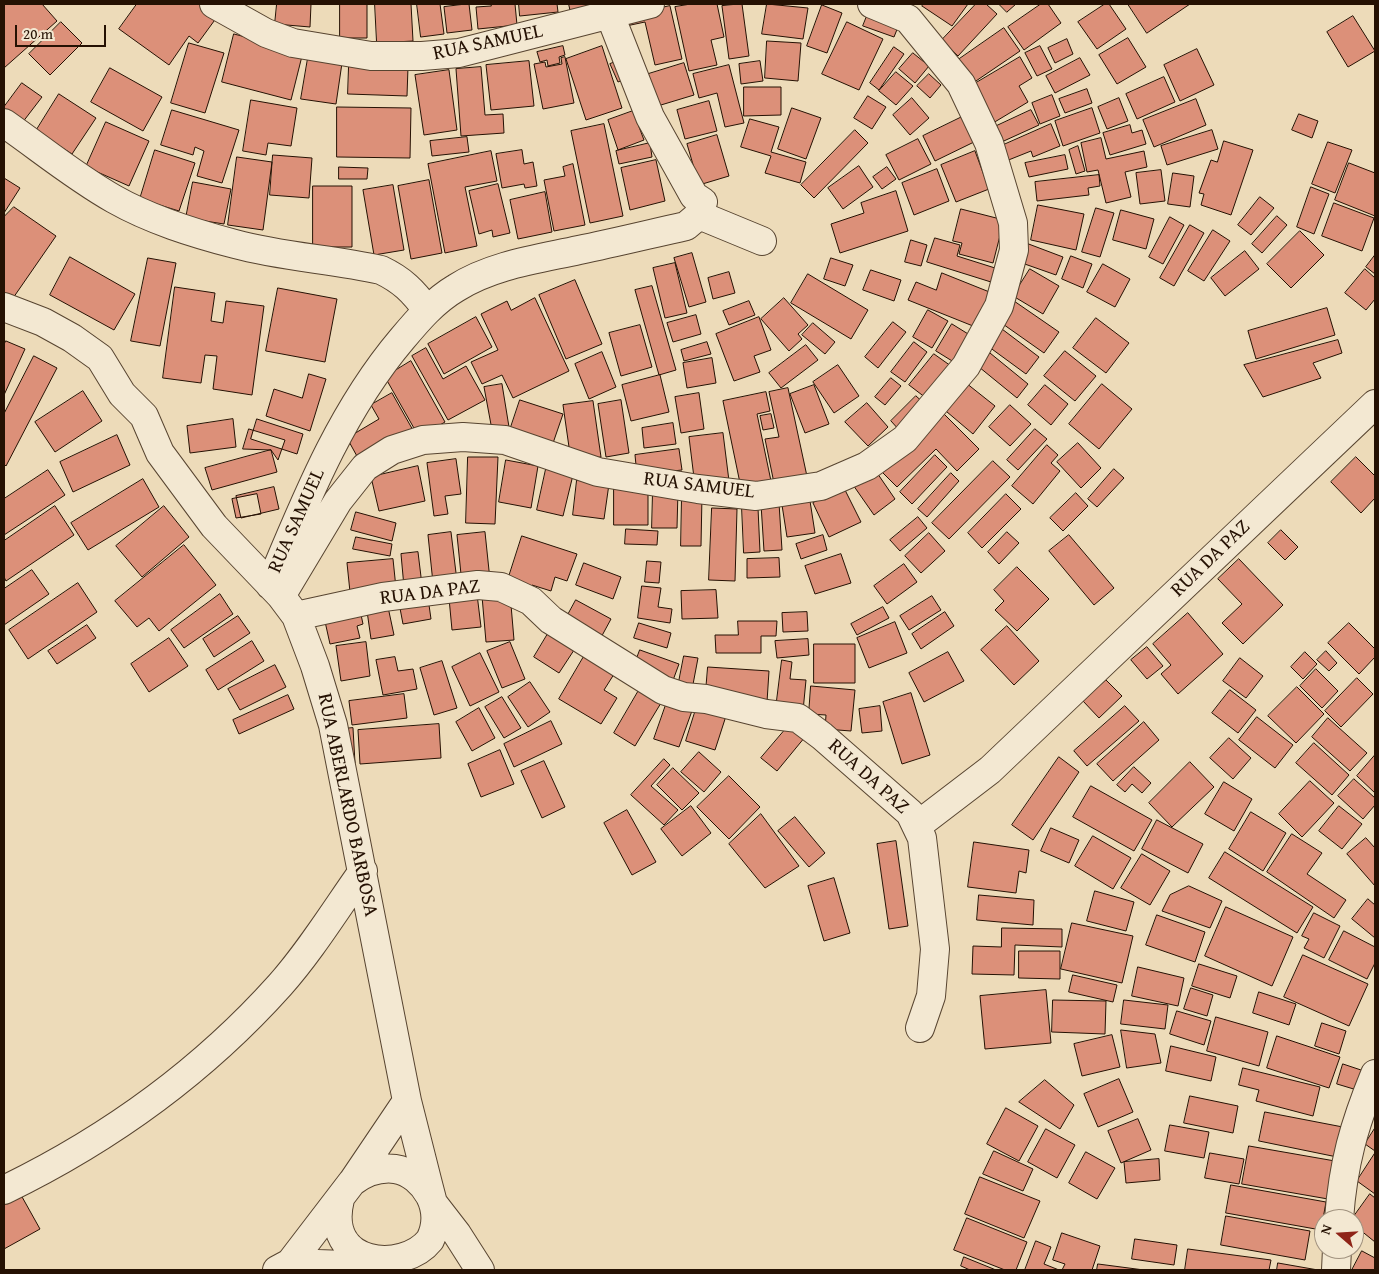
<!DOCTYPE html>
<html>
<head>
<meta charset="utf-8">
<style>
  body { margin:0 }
  #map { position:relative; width:1379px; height:1274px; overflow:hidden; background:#eddbb9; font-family:"Gentium Book Plus",serif }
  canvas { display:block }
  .frame { position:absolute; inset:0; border:5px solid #251103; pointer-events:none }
  .north { position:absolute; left:1314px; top:1209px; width:50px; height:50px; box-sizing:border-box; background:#f3e8d2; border:1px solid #a1927f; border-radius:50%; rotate:289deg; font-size:14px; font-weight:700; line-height:20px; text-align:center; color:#251103 }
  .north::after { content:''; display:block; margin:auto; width:18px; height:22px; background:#8f2418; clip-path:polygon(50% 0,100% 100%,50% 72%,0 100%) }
  .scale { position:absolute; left:15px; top:25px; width:91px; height:22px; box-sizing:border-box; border:2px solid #251103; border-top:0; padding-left:6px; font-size:15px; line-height:18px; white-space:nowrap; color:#251103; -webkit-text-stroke:4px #f3e8d2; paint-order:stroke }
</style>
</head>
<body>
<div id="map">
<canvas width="1379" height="1274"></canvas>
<div class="frame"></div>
<div class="north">N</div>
<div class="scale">20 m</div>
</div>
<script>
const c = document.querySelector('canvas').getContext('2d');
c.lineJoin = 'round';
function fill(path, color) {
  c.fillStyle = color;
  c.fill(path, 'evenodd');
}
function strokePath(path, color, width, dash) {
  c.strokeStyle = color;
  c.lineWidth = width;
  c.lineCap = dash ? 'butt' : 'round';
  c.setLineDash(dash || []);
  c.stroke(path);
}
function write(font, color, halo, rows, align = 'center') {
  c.font = font + ' "Gentium Book Plus",serif';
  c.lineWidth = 4;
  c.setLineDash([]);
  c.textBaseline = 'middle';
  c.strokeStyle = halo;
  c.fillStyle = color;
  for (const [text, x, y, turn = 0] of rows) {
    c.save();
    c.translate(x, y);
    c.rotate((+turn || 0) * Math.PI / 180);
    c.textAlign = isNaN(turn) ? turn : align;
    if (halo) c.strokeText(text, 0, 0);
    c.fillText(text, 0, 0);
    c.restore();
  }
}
const building = new Path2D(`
  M4 4H42L57 21 4 68Z
  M137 4H199L217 17 198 43 189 36 169 65 119 29Z
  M277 4H311L310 27 275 24Z
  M340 4H367V38H340Z
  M375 4H411L413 41 377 43Z
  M417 4H440L444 34 421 37Z
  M469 4 472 30 447 33 444 7Z
  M491 4H515L517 25 478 29 476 7 491 6Z
  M519 4H557L558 12 520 16Z
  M569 4H597L571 13Z
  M691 4H717L724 37 711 40 717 65 689 71 675 7Z
  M742 4 749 56 729 59 722 6Z
  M767 4 808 8 803 39 762 34Z
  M924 4H968L952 26 922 6Z
  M976 4H986L997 14 958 56 942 40Z
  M999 4H1016L1007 12Z
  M1041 4H1048L1061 23 1024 50 1008 27Z
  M1105 4H1109L1126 29 1097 49 1078 22Z
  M1128 4H1190L1147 33Z
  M822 5 842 13 827 53 807 46Z
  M670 6 682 59 655 65 645 22 626 26 624 16Z
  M867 16 898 27 894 37 863 26Z
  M1353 16 1375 51 1348 67 1327 32Z
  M61 22 82 43 50 75 29 54Z
  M847 22 883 39 859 90 822 74Z
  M1004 28 1020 51 973 83 958 60Z
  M234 34 303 52 291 100 222 82Z
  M1128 38 1146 67 1117 84 1099 55Z
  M1067 39 1073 54 1055 63 1048 48Z
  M767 41 801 43 798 81 765 78Z
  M189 43 224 53 205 113 171 103Z
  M563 46 565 55 559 57 560 63 548 66 547 60 540 62 537 52Z
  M602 46 622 108 586 120 566 59Z
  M1040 46 1052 69 1037 76 1025 53Z
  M894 47 904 54 879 90 870 83Z
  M1197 49 1214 85 1180 101 1164 65Z
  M913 53 929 66 915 83 899 69Z
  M565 57 574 103 543 109 534 64 545 62 546 67 562 64 561 58Z
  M1020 57 1032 78 1019 86 1028 102 993 123 971 86Z
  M308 58 342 63 336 104 301 99Z
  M1080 58 1090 75 1055 93 1046 76Z
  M529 61 534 106 491 110 486 65Z
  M618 61 625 79 618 82 610 64Z
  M760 61 763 81 741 84 739 64Z
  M684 63 694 95 651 108 642 76Z
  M349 65 408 67 407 96 348 94Z
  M729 65 744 123 725 127 717 93 699 98 693 74Z
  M481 67 485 115 503 114 504 133 461 136 456 69Z
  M110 68 162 97 143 131 91 102Z
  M449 70 457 130 424 135 415 75Z
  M896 72 913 86 896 105 879 91Z
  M929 74 941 85 930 98 917 86Z
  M1164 77 1175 102 1137 119 1126 94Z
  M22 83 42 97 19 127 4 115V107Z
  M744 87H781V115L744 116Z
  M1087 89 1092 103 1065 113 1059 99Z
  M59 94 96 118 72 154 36 131Z
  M1052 95 1060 116 1040 124 1032 103Z
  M868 96 886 107 872 129 854 118Z
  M912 98 929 118 910 135 893 115Z
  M1119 98 1128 121 1107 129 1098 107Z
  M1196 99 1206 125 1154 147 1143 120Z
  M251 100 297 108 291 146 268 143 266 155 243 151Z
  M709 101 717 131 685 139 677 110Z
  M337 107 411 108 410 158 337 157Z
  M792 108 821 118 806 159 778 149Z
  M1092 108 1100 133 1063 146 1055 121Z
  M172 110 239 130 222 183 197 176 204 151 195 147 193 155 161 145Z
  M1031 110 1039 125 995 145 988 130Z
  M633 111 644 140 618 150 608 120Z
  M1299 114 1318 121 1312 138 1292 130Z
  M962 117 974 142 935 161 923 136Z
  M750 119 779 127 771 152 806 162 800 183 765 173 771 156 741 147Z
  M106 122 149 141 129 186 86 167Z
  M604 124 623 216 590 223 571 131Z
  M1051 124 1060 146 1033 157 1031 151 1006 161 999 147Z
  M1130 125 1132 133 1142 130 1146 144 1110 155 1103 133Z
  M855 130 868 143 814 198 801 185Z
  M1212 130 1218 149 1167 165 1161 146Z
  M717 135 729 176 699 185 687 144Z
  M467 137 469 152 432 156 430 141Z
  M1101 138 1106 159 1144 151 1147 167 1125 172 1131 197 1106 203 1098 170 1087 172 1081 143Z
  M918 139 931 164 899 180 886 155Z
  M1224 141 1253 150 1231 215 1201 205 1204 194 1199 193 1211 160 1217 162Z
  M1328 142 1352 150 1335 193 1312 184Z
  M650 143 652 157 619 164 616 151Z
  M1078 146 1085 171 1076 174 1069 150Z
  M155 150 195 163 179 211 140 199Z
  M522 150 524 164 533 162 537 186 525 188 524 184 502 188 496 154Z
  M491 151 497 181 465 187 477 246 445 253 428 164Z
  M975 151 989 189 956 202 941 165Z
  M273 155 312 158 309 198 270 195Z
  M1065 155 1068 169 1029 177 1025 163Z
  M237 157 272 162 263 230 228 225Z
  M656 160 665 201 630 210 621 168Z
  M1349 163 1375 173V216L1335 200Z
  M573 164 585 225 554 231 544 180 565 176 563 167Z
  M859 166 873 187 843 209 828 188Z
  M339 167 368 168 367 179H339Z
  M887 167 896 179 882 189 873 177Z
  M937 169 949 201 914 215 902 183Z
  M1161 170 1165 201 1140 204 1136 173Z
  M1173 173 1194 176 1190 207 1168 204Z
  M1099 175 1100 186 1088 188 1089 195 1037 201 1035 182Z
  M4 178 20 188 4 213Z
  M429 180 442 253 411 259 398 186Z
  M193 182 231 189 224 224 186 218Z
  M498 184 510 233 493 237 492 230 479 234 469 191Z
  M393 185 404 250 374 255 363 190Z
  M313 186H352V247H313Z
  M1311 187 1329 194 1314 234 1297 227Z
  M896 191 908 231 840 253 831 224 864 213 861 203Z
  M545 192 552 232 518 239 510 200Z
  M1260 197 1274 208 1251 235 1238 225Z
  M1334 203 1374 218 1362 251 1322 236Z
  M1038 205 1084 214 1076 250 1031 240Z
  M14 207 56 236 11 301 4 296V217Z
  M1096 208 1114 213 1100 257 1082 252Z
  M961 209 1004 220 993 263 959 254 962 243 953 241Z
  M1121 210 1154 219 1146 249 1113 240Z
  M1277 216 1287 225 1262 253 1252 244Z
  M1170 217 1184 225 1163 264 1149 257Z
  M1190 225 1204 233 1174 286 1160 278Z
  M1213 230 1230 241 1204 281 1188 271Z
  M1300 231 1324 255 1291 288 1267 264Z
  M935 238 960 245 957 256 995 268 991 282 927 262Z
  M911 240 927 245 921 266 905 262Z
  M1026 243 1063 257 1056 275 1019 262Z
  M1245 251 1259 269 1225 296 1211 278Z
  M692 253 706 302 689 307 674 258Z
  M1375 255V274L1366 267Z
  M1071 256 1092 264 1083 288 1062 279Z
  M70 257 135 294 114 330 50 295Z
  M148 258 176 263 160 346 131 341Z
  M831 258 853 265 845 286 824 279Z
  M675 263 687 313 665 318 653 268Z
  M1103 264 1130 279 1115 307 1087 292Z
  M1030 269 1059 286 1043 314 1013 296Z
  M1365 269 1375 278V299L1366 310 1345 293Z
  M871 270 901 280 894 301 863 290Z
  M729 272 735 293 713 299 708 278Z
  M942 273 992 293 978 328 908 300 916 282 936 290Z
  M808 274 868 310 851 339 791 303Z
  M575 280 602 344 566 359 539 295Z
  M652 286 676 370 659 375 635 290Z
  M175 287 215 293 211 321 223 323 226 301 264 306 252 395 213 389 217 356 205 355 201 383 163 378Z
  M278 288 337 299 325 362 266 351Z
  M535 298 569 371 513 398 502 375 482 384 471 362 498 350 481 314 507 301 511 310Z
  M784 298 808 325 798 334 802 339 789 351 761 319Z
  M749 301 755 315 729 325 723 311Z
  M1014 301 1059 332 1044 353 1000 322Z
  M1327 308 1335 335 1256 359 1248 331Z
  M928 310 948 321 932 348 913 337Z
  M696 315 701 334 673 342 667 323Z
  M476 317 492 347 444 374 428 344Z
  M759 317 771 350 754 356 760 372 734 381 716 334Z
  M1096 318 1129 343 1106 373 1073 348Z
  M893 322 906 332 878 368 865 357Z
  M813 323 835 342 825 354 802 335Z
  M952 324 973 337 957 364 936 351Z
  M640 325 652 367 621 376 609 333Z
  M998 326 1039 357 1026 374 985 344Z
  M1338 340 1342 353 1313 363 1321 378 1263 397 1244 365Z
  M6 341 25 349 4 395V345Z
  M707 342 711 354 684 361 681 350Z
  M914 342 927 352 905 382 891 372Z
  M806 345 818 360 781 388 769 373Z
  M426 348 443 379 466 366 485 400 448 420 412 356Z
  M1065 351 1096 376 1075 401 1044 376Z
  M602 352 616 387 589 399 575 364Z
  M990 353 1028 384 1017 398 979 367Z
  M934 354 951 366 926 398 909 385Z
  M34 356 57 368 6 466 4 464V414Z
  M712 358 716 383 687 388 683 363Z
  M411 361 445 422 419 437 385 377Z
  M838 365 859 396 834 413 813 382Z
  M309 374 326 379 310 431 266 416 274 389 302 398Z
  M660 375 669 412 631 421 622 385Z
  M891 378 901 386 885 405 875 397Z
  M961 379 995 406 973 434 940 406Z
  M502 384 509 427 492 430 484 387Z
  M1102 384 1132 409 1099 449 1069 424Z
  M814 385 829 424 805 433 790 394Z
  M1045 385 1068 404 1051 425 1028 405Z
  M788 388 808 481 775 488 765 439 779 437 769 392Z
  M83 391 102 421 55 452 35 422Z
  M766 392 770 411 757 414 771 481 741 488 723 401Z
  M392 393 414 432 358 458 347 438 379 419 371 405Z
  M699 393 704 429 681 433 675 397Z
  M916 396 925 404 900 431 891 421Z
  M520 400 563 414 551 449 508 436Z
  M621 400 629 453 606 457 598 404Z
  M593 401 601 457 571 461 563 405Z
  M867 403 888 427 868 446 845 422Z
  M1010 405 1031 424 1010 446 989 427Z
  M940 410 979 449 957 471 936 449 897 487 880 470Z
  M771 414 774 428 763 430 760 416Z
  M233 419 236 447 190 453 187 426Z
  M257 419 303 434 297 454 251 439Z
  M673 423 676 444 644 448 642 428Z
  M249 429 285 440 278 460 271 450 243 449Z
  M1035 429 1047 439 1018 470 1007 460Z
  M723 433 729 481 695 486 689 437Z
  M117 435 130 465 73 492 60 462Z
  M1078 443 1101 468 1081 488 1057 462Z
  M1047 445 1058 455 1051 463 1060 471 1033 504 1012 486Z
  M679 449 682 470 637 475 635 455Z
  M271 450 277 472 212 490 205 468Z
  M935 455 947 467 912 504 900 492Z
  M468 457H498L495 524 466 523Z
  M1356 457 1375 476V498L1361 513 1331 482Z
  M456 459 461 494 445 496 448 514 434 516 427 463Z
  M506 460 538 466 531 508 499 502Z
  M993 461 1010 477 949 539 932 523Z
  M418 466 425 501 379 511 371 477Z
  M873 467 895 499 874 515 851 482Z
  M546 469 573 475 563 516 537 510Z
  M1114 469 1124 478 1097 507 1088 499Z
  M48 470 65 495 4 535V499Z
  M951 473 959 481 927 517 918 509Z
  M143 479 159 507 88 550 71 523Z
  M577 480 609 484 604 519 573 515Z
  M614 486 648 487V525H614Z
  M274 487 279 509 241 518 236 496Z
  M844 488 861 522 829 537 813 503Z
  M653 490H678L677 528H652Z
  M1076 493 1088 506 1063 531 1050 518Z
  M257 494 261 514 236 518 232 499Z
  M682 494 702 495 701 546H681Z
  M1006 494 1021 509 982 548 968 533Z
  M810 501 815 533 787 537 782 505Z
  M779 503 782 550 764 551 761 504Z
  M55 506 74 535 6 581 4 577V541Z
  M164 506 189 537 142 577 116 546Z
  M712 508 737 509 735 581 709 580Z
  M742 508H758L760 552 744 553Z
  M356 512 396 523 392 541 351 530Z
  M918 517 927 528 900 551 890 540Z
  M626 529 658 531 657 545 625 544Z
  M1281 530 1298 547 1285 560 1268 543Z
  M451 532 457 581 433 583 428 535Z
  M485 532 490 580 462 584 457 535Z
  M1007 532 1019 543 999 564 988 552Z
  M929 533 945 551 921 573 905 556Z
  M823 535 827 550 801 559 796 544Z
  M1069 535 1114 588 1094 605 1049 551Z
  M522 536 577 554 567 581 555 577 551 591 532 585 529 593 506 586Z
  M356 537 392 544 390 556 353 549Z
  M184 545 216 585 159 631 149 618 137 627 115 601Z
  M418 552 422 585 404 587 401 554Z
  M841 554 851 583 815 594 805 566Z
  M779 558 780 577 747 578V559Z
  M393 559 396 588 350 592 347 563Z
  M1239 559 1283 605 1243 644 1222 623 1242 604 1218 579Z
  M647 561 661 562 659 583 645 582Z
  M584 563 621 577 613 599 576 585Z
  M904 564 917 582 887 604 874 586Z
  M1017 567 1049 599 1017 631 995 610 1004 601 994 590Z
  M32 570 49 594 4 625V589Z
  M78 583 97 612 28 659 9 630Z
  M642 586 661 588 658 607 672 609 670 623 638 618Z
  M716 590 718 618 682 619 681 591Z
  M510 593 514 640 486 642 482 596Z
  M220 594 233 614 184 648 171 630Z
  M477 594 481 627 452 630 449 598Z
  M932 596 941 610 909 630 900 616Z
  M428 598 431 619 403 624 399 603Z
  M576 600 611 619 598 643 563 624Z
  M388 607 394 635 371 639 367 611Z
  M883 607 889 618 857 635 851 624Z
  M360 610 363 624 357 626 360 638 330 644 324 617Z
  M807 612 808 631 783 632 782 613Z
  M945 612 954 626 921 649 912 634Z
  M1188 613 1223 654 1178 694 1161 674 1171 665 1153 644Z
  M238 616 250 633 214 657 203 639Z
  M738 621H777L776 636H761V653H716L715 635H738Z
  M895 622 907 653 869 668 857 638Z
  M639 623 671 633 667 648 634 638Z
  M1349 623 1375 649V657L1359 674 1328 643Z
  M87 625 96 638 57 664 48 651Z
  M1007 626 1039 661 1014 685 981 650Z
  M552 627 578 644 559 673 534 657Z
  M169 638 188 666 149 692 131 664Z
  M808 639 809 655 777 658 775 641Z
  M252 641 264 661 218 690 206 670Z
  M366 642 370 676 341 681 336 646Z
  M510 642 525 679 502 688 487 651Z
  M814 644H855V683H814Z
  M1147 647 1163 666 1147 679 1131 660Z
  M640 650 679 664 672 683 633 669Z
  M1326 651 1337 663 1329 671 1317 660Z
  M948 652 964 681 924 702 909 673Z
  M1305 652 1317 664 1303 679 1291 667Z
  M480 653 499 692 470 706 452 667Z
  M586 653 616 671 604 690 617 698 601 724 559 699Z
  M684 656 698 658 691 695 677 692Z
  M395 657 398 671 413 669 417 689 383 695 376 660Z
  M1240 658 1263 676 1246 698 1223 681Z
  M782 660 792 662 790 679 806 680 803 711 776 708Z
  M442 661 457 708 434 715 420 668Z
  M275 665 286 687 240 710 228 689Z
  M708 667 769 671 767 702 739 701V693L706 691Z
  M1316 669 1338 691 1322 708 1300 686Z
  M1357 678 1373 694 1341 727 1325 711Z
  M1106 680 1122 696 1099 718 1083 701Z
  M530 682 550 712 528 727 508 697Z
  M642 685 664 698 635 746 614 733Z
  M811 686 855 690 851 731 825 729 826 715 809 714Z
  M1297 687 1324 714 1296 743 1268 716Z
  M1230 690 1256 710 1238 733 1212 713Z
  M911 693 930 755 902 764 883 702Z
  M404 694 407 718 352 725 349 701Z
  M288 695 294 709 239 734 233 720Z
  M502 697 521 728 504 738 485 707Z
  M668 699 693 708 679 747 654 739Z
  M697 706 726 716 715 750 686 741Z
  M880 706 882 731 862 733 859 709Z
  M1125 706 1139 721 1087 766 1074 751Z
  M479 708 495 738 472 751 456 722Z
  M1257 717 1293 745 1275 768 1239 740Z
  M1328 718 1367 753 1350 771 1312 737Z
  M551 721 562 744 514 767 504 744Z
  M1144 722 1159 740 1113 781 1097 764Z
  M439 724 441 758 360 764 358 730Z
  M790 724 805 737 777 771 761 758Z
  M353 728 355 763 346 764 343 729Z
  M1229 738 1251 758 1233 779 1210 758Z
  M1314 743 1349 775 1332 795 1296 763Z
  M500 750 514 784 481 797 468 764Z
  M699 752 721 772 704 792 681 772Z
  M1375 755V793L1357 776Z
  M1059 757 1079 772 1033 840 1012 825Z
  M664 759 670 765 651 786 678 810 664 825 631 795Z
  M544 761 565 807 542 818 521 771Z
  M1190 762 1214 787 1172 827 1149 803Z
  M1134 767 1151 783 1142 793 1132 784 1125 792 1117 785Z
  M673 768 699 793 682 810 657 785Z
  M729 776 760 807 729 839 697 807Z
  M1354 779 1375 798V805L1363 819 1338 796Z
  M1310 781 1334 803 1302 837 1279 814Z
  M1224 782 1252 799 1234 831 1205 814Z
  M1091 786 1152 820 1134 851 1073 817Z
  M691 806 711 833 682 856 661 829Z
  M1339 806 1362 824 1342 849 1319 831Z
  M627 810 656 862 632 875 604 823Z
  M1251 812 1286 833 1263 871 1229 849Z
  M761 814 799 866 765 888 729 844Z
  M795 817 825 853 809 867 778 831Z
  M1157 820 1203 844 1188 873 1142 849Z
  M1051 828 1079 840 1069 863 1041 851Z
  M1292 834 1322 853 1307 874 1346 900 1334 918 1267 872Z
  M1093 836 1131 858 1113 889 1075 866Z
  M1366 838 1375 848V886L1347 854Z
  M896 841 908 926 889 929 877 844Z
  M974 842 1029 850 1026 873 1019 871 1016 893 968 887Z
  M1225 852 1313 907 1297 933 1209 878Z
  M1142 854 1170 871 1150 905 1121 888Z
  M834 878 850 933 824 941 808 886Z
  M1189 886 1222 901 1210 928 1162 911 1170 895Z
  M1095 891 1134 902 1126 931 1087 921Z
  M979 895 1034 900 1033 925 977 920Z
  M1368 899 1375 905V938L1352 919Z
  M1226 907 1293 937 1272 986 1205 956Z
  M1314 913 1340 926 1324 958 1304 948 1309 939 1302 936Z
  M1157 915 1205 932 1195 962 1146 945Z
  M1072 923 1133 936 1122 983 1061 969Z
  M1002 928 1062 929V947L1015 945 1014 975 972 974 973 946 1001 947Z
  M1344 931 1375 947V963L1367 979 1329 960Z
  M1019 951H1060V979L1019 978Z
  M1303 955 1368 984 1349 1026 1284 997Z
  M1199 964 1237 976 1230 998 1192 986Z
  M1138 967 1184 978 1178 1006 1132 996Z
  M1073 975 1117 985 1113 1002 1069 992Z
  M1191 988 1213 995 1207 1016 1184 1009Z
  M1046 990 1051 1043 985 1049 980 996Z
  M1259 992 1296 1004 1289 1025 1253 1013Z
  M1053 1000 1106 1001 1105 1034 1052 1032Z
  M1124 1000 1168 1005 1165 1029 1121 1024Z
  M1177 1011 1211 1021 1204 1045 1170 1034Z
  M1216 1017 1268 1032 1259 1066 1207 1051Z
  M1322 1023 1346 1031 1339 1054 1315 1046Z
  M1121 1030 1155 1034 1161 1063 1127 1068Z
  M1112 1035 1120 1067 1082 1076 1074 1044Z
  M1277 1036 1340 1057 1329 1088 1267 1068Z
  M1171 1046 1216 1057 1211 1081 1166 1071Z
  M1343 1064 1364 1071 1357 1090 1337 1084Z
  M1243 1068 1320 1087 1313 1116 1256 1101 1259 1090 1239 1085Z
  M1119 1079 1133 1112 1098 1127 1084 1094Z
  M1045 1080 1074 1105 1060 1129 1019 1102Z
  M1190 1096 1238 1106 1233 1133 1184 1123Z
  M1006 1108 1038 1126 1019 1161 987 1144Z
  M1265 1112 1348 1128 1342 1158 1259 1141Z
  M1138 1119 1151 1150 1121 1163 1108 1131Z
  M1170 1125 1209 1132 1204 1158 1165 1151Z
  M1375 1128V1151L1365 1144Z
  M1046 1129 1075 1145 1057 1178 1028 1162Z
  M1249 1146 1335 1161 1328 1199 1242 1184Z
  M994 1151 1033 1169 1023 1191 983 1174Z
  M1086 1152 1115 1168 1097 1199 1069 1183Z
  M1210 1153 1244 1159 1239 1184 1205 1178Z
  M1375 1153V1194L1357 1181Z
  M1159 1159 1160 1180 1126 1183 1124 1162Z
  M980 1177 1040 1201 1024 1238 965 1214Z
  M1231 1185 1326 1202 1321 1230 1226 1213Z
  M1370 1194 1375 1198V1242L1354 1225V1219H1352Z
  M21 1195 40 1229 4 1249V1205Z
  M1226 1216 1310 1231 1305 1260 1221 1245Z
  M967 1218 1027 1242 1016 1270H1005L954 1250Z
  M1062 1233 1100 1246 1092 1270H1062L1065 1264 1053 1260Z
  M1135 1239 1177 1245 1174 1265 1132 1259Z
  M1036 1241 1051 1247 1044 1264 1059 1270H1025Z
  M1188 1249 1271 1260 1269 1270H1185Z
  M1362 1251 1375 1258V1270H1352Z
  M964 1257 996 1270H970L961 1266Z
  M1278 1263 1318 1270H1277Z
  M1098 1264 1144 1270H1097Z`);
fill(building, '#dc9079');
strokePath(building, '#251103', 1);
const street = new Path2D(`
  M214 4 266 33 293 43 371 56H422L459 53 650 4
  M610 15 650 117 694 196 703 202 699 215
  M4 123C40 148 75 177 114 199 151 220 193 233 235 244 282 257 333 259 381 270 402 280 413 291 427 310
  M4 307 43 322 72 338 100 358 122 394 144 416 160 453 214 526 281 596 296 616 315 666 333 725 407 1101 428 1184 433 1203 457 1234 480 1270
  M270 585C306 499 341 411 402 339 418 320 434 301 456 288 492 265 538 259 579 250 614 243 650 234 686 226L699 215 762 241
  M281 596 338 501 365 467 392 450 423 440 463 437 505 440 598 472 698 489 756 496 821 486 867 466 905 439 966 366 999 306 1014 250 1013 223 989 143 961 84 908 19 872 4
  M296 616 383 597 478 585 501 587 531 601 551 620 663 690 684 697 706 699 766 714 798 718 822 736 910 813 922 838 935 949 931 996 920 1028
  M918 825 990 770 1375 404
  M353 1181 407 1101
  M4 1190C107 1140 203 1071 280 985 311 950 336 909 363 871
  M1339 1219C1343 1164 1354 1125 1375 1074
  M290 1263 372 1266
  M277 1270 290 1263 352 1182C365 1172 378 1167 395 1169 410 1171 423 1183 430 1196 437 1210 437 1226 430 1240 403 1274 323 1267 340 1199
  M1336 1270 1337 1249`);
strokePath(street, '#574430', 30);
strokePath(street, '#f3e8d2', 28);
write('20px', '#251103', '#f3e8d2', [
  ["RUA SAMUEL",488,43,-12],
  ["RUA SAMUEL",699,486,7],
  ["RUA SAMUEL",297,521,-66],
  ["RUA DA PAZ",1211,559,-44],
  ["RUA DA PAZ",430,593,-7],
  ["RUA DA PAZ",868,777,42],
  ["RUA ABERLARDO BARBOSA",347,805,78]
]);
</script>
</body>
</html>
